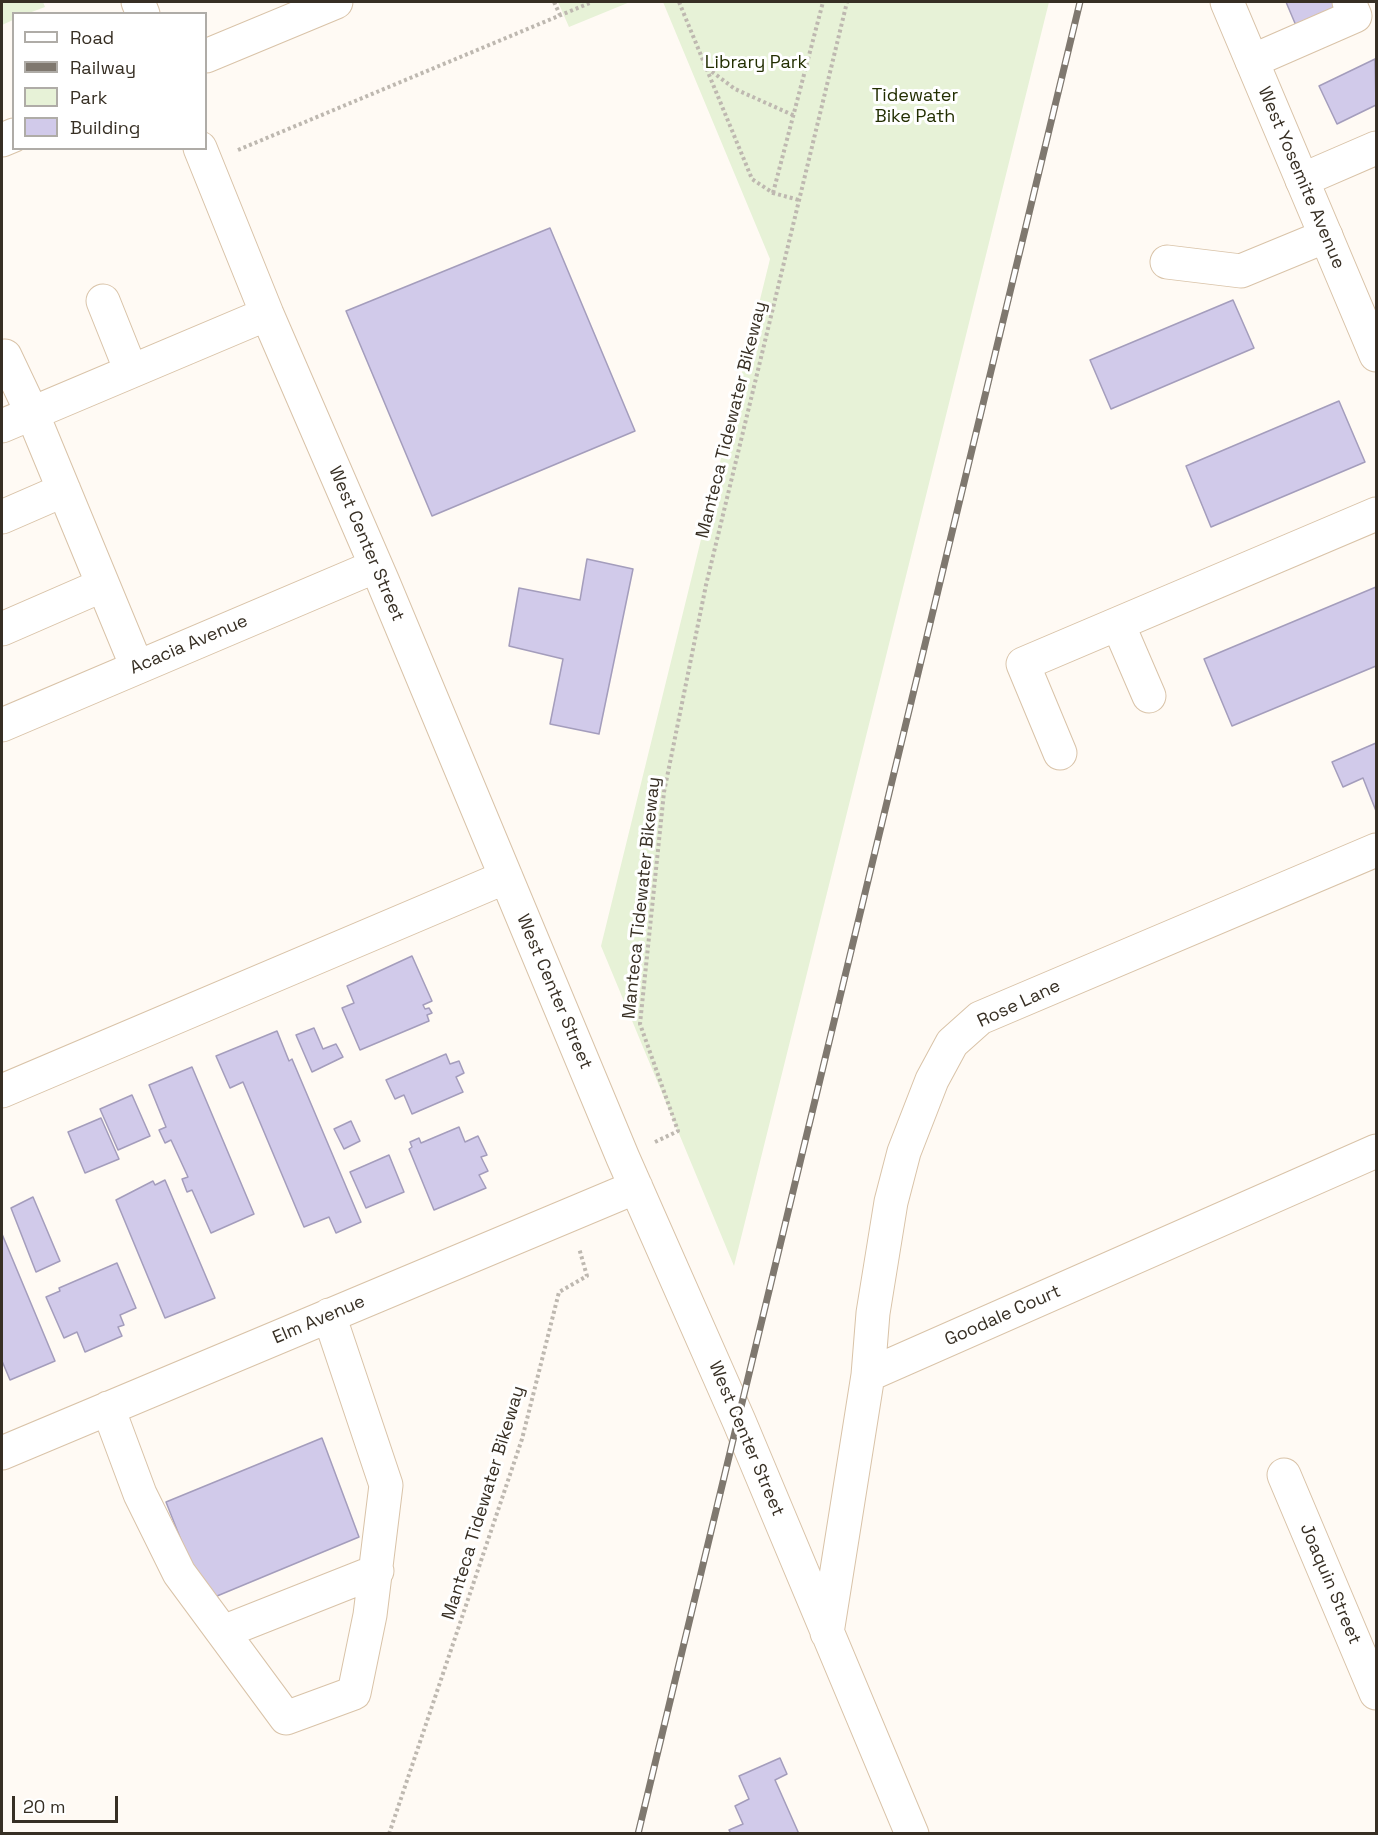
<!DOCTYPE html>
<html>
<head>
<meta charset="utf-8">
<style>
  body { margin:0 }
  #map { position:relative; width:1378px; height:1835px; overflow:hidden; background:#fffaf4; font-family:"Space Grotesk",sans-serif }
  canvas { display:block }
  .frame { position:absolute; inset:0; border:3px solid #372f24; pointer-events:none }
  .legend { position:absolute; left:12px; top:12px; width:195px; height:138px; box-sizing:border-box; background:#fff; border:2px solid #afaca7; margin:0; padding:8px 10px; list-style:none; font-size:18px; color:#372f24 }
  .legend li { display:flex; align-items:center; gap:12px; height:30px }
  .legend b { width:30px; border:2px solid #afaca7 }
  .scale { position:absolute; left:12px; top:1796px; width:106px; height:27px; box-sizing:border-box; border:3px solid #372f24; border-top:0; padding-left:8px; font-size:18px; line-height:21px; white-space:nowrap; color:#372f24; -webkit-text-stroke:4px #fff; paint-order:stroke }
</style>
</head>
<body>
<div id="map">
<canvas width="1378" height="1835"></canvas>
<div class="frame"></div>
<ul class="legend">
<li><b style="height:8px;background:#fff"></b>Road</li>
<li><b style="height:8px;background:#7f786f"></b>Railway</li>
<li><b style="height:16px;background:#e7f2d7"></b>Park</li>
<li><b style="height:16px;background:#d1caea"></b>Building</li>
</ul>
<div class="scale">20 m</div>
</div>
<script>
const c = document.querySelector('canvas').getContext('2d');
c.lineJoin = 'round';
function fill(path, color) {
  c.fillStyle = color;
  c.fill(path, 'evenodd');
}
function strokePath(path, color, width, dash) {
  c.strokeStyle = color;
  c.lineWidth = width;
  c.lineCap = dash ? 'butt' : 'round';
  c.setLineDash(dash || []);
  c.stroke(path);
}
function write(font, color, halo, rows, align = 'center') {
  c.font = font + ' "Space Grotesk",sans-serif';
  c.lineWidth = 6;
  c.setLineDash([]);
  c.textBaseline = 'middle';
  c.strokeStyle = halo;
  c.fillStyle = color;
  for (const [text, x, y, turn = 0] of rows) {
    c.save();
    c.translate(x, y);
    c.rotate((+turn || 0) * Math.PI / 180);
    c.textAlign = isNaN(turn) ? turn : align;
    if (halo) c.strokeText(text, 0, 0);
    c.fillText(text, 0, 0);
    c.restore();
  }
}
fill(new Path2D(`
  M2 2H43L45 7 29 13 14 14 13 20 2 25Z
  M558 2H630L569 27Z
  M663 2H1049L734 1266 601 946 770 259Z`), '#e7f2d7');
const building = new Path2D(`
  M1286 2H1341L1344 7 1297 28Z
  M1375 59 1376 105 1337 124 1319 86Z
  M550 228 635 431 432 516 346 311Z
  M1233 300 1254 348 1111 409 1090 360Z
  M1339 401 1365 462 1211 527 1186 466Z
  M587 559 633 569 599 734 550 724 563 659 509 646 519 588 580 600Z
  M1376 587V666L1232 726 1204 659Z
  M1376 743V811L1363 778 1343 787 1332 762Z
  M412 956 432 1001 423 1005 425 1009 429 1008 432 1013 427 1015 429 1021 360 1050 342 1008 354 1003 347 986Z
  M314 1028 323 1049 336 1044 343 1057 312 1072 296 1035Z
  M277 1031 289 1061 292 1059 361 1222 336 1233 329 1217 304 1227 243 1082 230 1088 216 1056Z
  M446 1054 450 1064 459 1061 464 1073 456 1077 463 1092 412 1114 404 1095 395 1099 386 1080Z
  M192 1067 254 1214 211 1233 192 1190 187 1192 182 1179 188 1177 171 1140 165 1143 159 1130 166 1127 149 1085Z
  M132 1095 150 1136 118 1150 100 1109Z
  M101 1118 119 1159 85 1173 68 1132Z
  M351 1121 360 1141 344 1149 334 1129Z
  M459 1127 465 1142 478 1136 487 1155 481 1157 488 1171 479 1175 486 1188 434 1210 409 1149 412 1147 410 1142 419 1138 421 1143Z
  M389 1155 404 1192 366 1208 350 1172Z
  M165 1180 215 1298 165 1318 116 1200 153 1181 155 1185Z
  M33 1197 60 1261 36 1272 11 1208Z
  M2 1234 55 1361 10 1380 2 1361Z
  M117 1263 136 1308 120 1315 124 1325 118 1327 122 1336 85 1352 77 1332 64 1338 46 1297 60 1291 59 1288Z
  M322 1438 359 1537 205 1601 166 1502Z
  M780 1758 787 1774 775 1780 799 1834H731L729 1830 743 1824 735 1806 749 1799 739 1776Z`);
fill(building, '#d1caea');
strokePath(building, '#a49dbc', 1.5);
const minor = new Path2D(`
  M138 2 143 14
  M206 56 336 2
  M1252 61 1355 16 1349 2
  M2 140 14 135
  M200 148 267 314 383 582 623 1158 739 1421 912 1834
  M1302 180 1376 148
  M1167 262 1241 271 1326 236
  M103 301 131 371
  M5 356 32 413 137 667
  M2 426 267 314
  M2 517 64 490
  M1118 624 1149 696
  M2 629 103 585
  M2 725 376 566
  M1060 753 1023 664 1376 514
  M2 1091 506 877
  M868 1375 1376 1151
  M108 1408 140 1494 179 1573 286 1718 354 1693 370 1615 386 1485 329 1315
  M2 1453 636 1187
  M1284 1475 1376 1693
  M223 1632 377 1571
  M827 1633 868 1375 873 1313 891 1202 904 1152 932 1080 952 1043 980 1018 1376 850`);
const major = new Path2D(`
  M1227 2 1376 355`);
strokePath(minor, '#d9c3a8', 35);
strokePath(major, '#d9c3a8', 35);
strokePath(new Path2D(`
  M554 2 560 15
  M679 2 752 179 773 193 799 200
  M707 68 735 89 795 116
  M238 150 592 2
  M773 193 823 2
  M655 1142 678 1131 640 1024 664 792 706 585 847 2
  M389 1834 522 1439 559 1292 587 1276 579 1248`), '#beb8b0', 4, [3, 3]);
strokePath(minor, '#fff', 33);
strokePath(major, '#fff', 33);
const rail = new Path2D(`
  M638 1834 1080 2`);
strokePath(rail, '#7f786f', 7);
strokePath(rail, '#fff', 4.5, [14]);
write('18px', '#232f02', '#fff', [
  ["Library Park",756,63],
  ["Tidewater",915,96],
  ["Bike Path",915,117]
]);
write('18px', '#372f24', '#fff', [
  ["West Yosemite Avenue",1301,178,67],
  ["Manteca Tidewater Bikeway",732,420,-76],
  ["West Center Street",366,544,67],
  ["Acacia Avenue",189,645,-23],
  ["Manteca Tidewater Bikeway",642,898,-84],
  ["West Center Street",554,992,67],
  ["Rose Lane",1019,1004,-25],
  ["Goodale Court",1003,1316,-24],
  ["Elm Avenue",319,1320,-23],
  ["West Center Street",746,1439,67],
  ["Manteca Tidewater Bikeway",484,1503,-73],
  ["Joaquin Street",1330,1584,67]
]);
</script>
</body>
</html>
